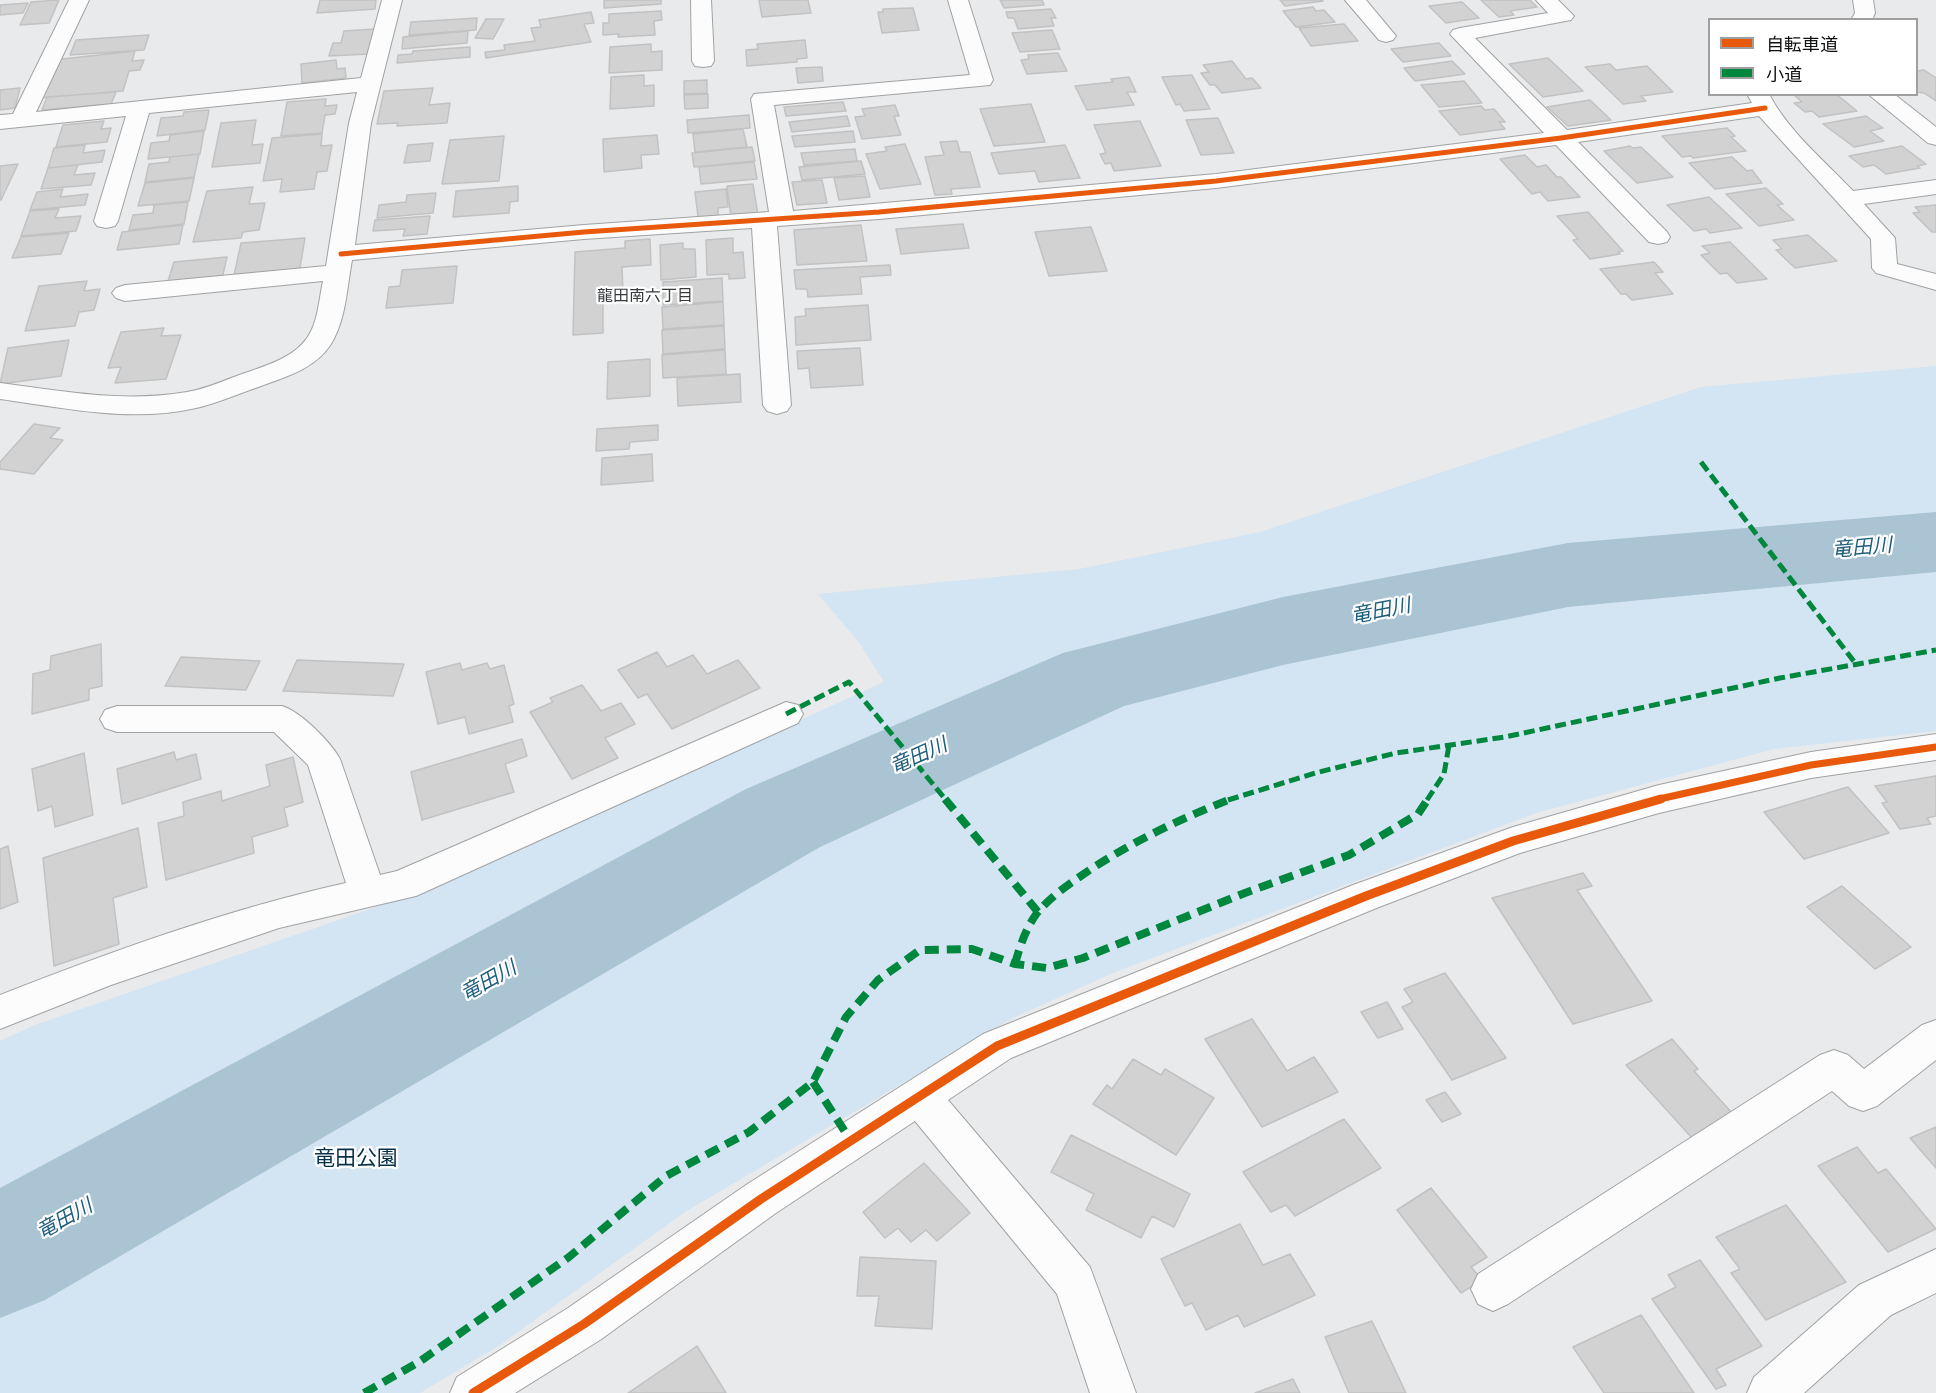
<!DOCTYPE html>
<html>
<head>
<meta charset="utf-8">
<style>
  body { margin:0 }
  #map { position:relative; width:1936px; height:1393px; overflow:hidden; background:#e8eaec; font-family:"Sofia Sans Condensed","Noto Sans JP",sans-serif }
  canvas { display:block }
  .legend { position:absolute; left:1708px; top:18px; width:210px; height:78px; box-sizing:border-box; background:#fff; border:2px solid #9f9fa0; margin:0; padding:8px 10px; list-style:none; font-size:18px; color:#0f1011 }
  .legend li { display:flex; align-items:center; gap:12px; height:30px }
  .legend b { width:30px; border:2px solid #9f9fa0 }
</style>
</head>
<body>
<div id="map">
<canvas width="1936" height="1393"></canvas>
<ul class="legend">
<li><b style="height:8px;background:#e8590c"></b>自転車道</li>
<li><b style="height:8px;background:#00873e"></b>小道</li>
</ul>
</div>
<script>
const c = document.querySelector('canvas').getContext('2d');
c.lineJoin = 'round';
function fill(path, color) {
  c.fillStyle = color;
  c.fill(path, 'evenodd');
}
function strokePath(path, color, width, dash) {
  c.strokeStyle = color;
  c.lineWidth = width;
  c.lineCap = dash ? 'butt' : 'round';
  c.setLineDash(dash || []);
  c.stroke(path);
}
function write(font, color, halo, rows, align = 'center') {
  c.font = font + ' "Sofia Sans Condensed","Noto Sans JP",sans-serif';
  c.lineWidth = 4.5;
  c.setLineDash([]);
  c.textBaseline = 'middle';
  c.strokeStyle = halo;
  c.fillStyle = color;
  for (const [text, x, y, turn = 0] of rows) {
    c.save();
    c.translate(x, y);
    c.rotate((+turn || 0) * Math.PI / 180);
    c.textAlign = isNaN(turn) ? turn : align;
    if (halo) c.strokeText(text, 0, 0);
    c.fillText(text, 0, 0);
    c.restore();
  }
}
fill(new Path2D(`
  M1936 366V731L1774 749 1536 813 1115 972 1013 1018 685 1212 500 1345 420 1393H0V1041L35 1025 431 888 884 682 858 641 818 594 1079 569 1260 532 1701 387Z`), '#d3e4f3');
fill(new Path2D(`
  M1936 512V572L1568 607 1283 665 1124 706 820 847 45 1300 0 1318V1188L746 789 1063 653 1283 597 1568 543Z`), '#aac4d4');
const building = new Path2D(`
  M59 0 49 23 20 25 31 2Z
  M320 0H376L375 9 317 13Z
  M604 0H661V4L604 8Z
  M759 0H808L811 13 762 17Z
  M1000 0H1042L1044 5 1004 8Z
  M1280 0H1322L1323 1 1285 6Z
  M1481 0H1530L1537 7 1510 11 1514 15 1499 17Z
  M1462 2 1479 18 1446 23 1429 6Z
  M28 3 23 13 0 15V5Z
  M1313 7 1316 11 1324 10 1335 22 1296 27 1283 11Z
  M913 8 919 30 882 33 878 12H883V9Z
  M1051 9 1056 18H1051L1054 26 1018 29 1014 18H1008L1006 12Z
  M661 11 662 20 654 21 655 35 618 37 619 34 603 35V23H609V14Z
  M591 12 594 23 584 24 591 42 486 58 485 52 505 50 504 45 535 41 531 28 541 27 539 20Z
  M477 18 476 30 409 35 411 22Z
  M486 19H504L493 39 475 38Z
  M1344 24 1358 41 1311 46 1299 28Z
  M375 29 369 54 329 56 333 43H341L344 31Z
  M1052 30 1060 49 1020 52 1012 33Z
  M468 31 467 43 402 49 403 37Z
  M149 35 144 50 70 55 76 40Z
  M805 40 807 58 797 59V62L747 66 746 50 758 49 757 44Z
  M1439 43 1451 56 1403 62 1391 49Z
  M651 44V52L662 51V70L609 73 610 47Z
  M470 47V57L397 63 398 55 412 54 413 51Z
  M135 51 132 61 144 60 140 70 129 71 123 91 38 98 53 60Z
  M1058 53 1067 71 1027 74 1021 60 1029 59 1028 55Z
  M1548 58 1583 91 1543 97 1509 64Z
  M336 60 337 69 345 68 346 78 302 83 301 64Z
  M1232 61 1246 79 1252 78 1261 88 1222 93 1215 85H1210L1201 73 1209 72 1203 65Z
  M1452 61 1465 74 1415 81 1404 68Z
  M1610 64 1616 70 1647 66 1673 92 1641 96 1646 101 1623 104 1585 67Z
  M822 67 823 81 798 83 796 68Z
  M1924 70 1936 78V101L1924 93 1916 92V71Z
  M644 75V86L654 85V106L610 109 611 77Z
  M1192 75 1210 109 1184 111 1180 104 1176 105 1162 77Z
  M1129 77 1136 92H1127L1134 105 1087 110 1075 86 1113 82 1111 79Z
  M707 80V93L684 94V81Z
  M1464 81 1482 103 1439 107 1421 85Z
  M20 88 15 108 0 110V90Z
  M433 88 429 105 450 103 447 123 397 126 398 123 377 124 384 91Z
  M116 92 111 104 42 110 47 97Z
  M708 94V108L685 109 684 95Z
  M1793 94H1836L1857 111 1819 117 1812 111 1805 112 1794 103 1802 102Z
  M326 99 325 106 337 105 335 114 325 115 322 133 281 136 287 102Z
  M1590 100 1611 120 1568 126 1547 107Z
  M843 102 846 111 786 116 784 107Z
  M1031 104 1045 142 994 146 980 109Z
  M895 105 899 116H894L901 135 862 139 855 117 865 116 862 109Z
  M1481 106 1485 110 1494 109 1505 122H1499L1505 129 1460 135 1439 111Z
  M209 110 205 130 157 136 161 118 183 116 184 112Z
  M749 115 750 128 688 133 687 120Z
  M847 116 850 126 792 132 789 122Z
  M1866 116 1883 128 1870 131 1884 141 1854 147 1823 124Z
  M1218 118 1234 153 1201 155 1186 120Z
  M256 120 252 145 263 144 260 163 212 167 221 123Z
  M104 121 101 129 111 128 107 142 56 147 63 125Z
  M1140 121 1161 166 1114 171 1111 163 1105 164 1100 154 1106 153 1094 125Z
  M1727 128 1735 136 1731 137 1746 151 1693 158 1691 156 1682 157 1662 136Z
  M743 129 747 147 695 152 693 134Z
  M204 131 200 154 148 159 151 143 169 141 170 135Z
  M853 131 855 142 795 147 792 136Z
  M322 134 321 146 332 145 327 171 317 172 314 189 280 192 282 179 263 181 272 138Z
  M657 135 659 154 641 155 642 168 604 172 603 139Z
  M504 136 499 181 442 184 450 140Z
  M957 141 960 152H970L980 187 951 189 952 194 935 195 925 157 944 155 940 142Z
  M433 143 430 161 404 163 408 145Z
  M905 144 921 184 880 189 866 154 887 151 885 147Z
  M85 145 83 153 105 150 102 162 48 168 54 148Z
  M1065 145 1080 178 1039 182 1035 171 999 174 991 153Z
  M1630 146 1633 148 1641 147 1673 177 1637 183 1604 151Z
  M1902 146 1926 164 1917 166 1920 168 1886 174 1874 165 1863 167 1849 156Z
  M752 147 755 161 694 167 692 153Z
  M855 149 857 161 804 165 801 153Z
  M199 154 194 177 145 182 149 164 169 162 170 157Z
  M1525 155 1537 167 1546 165 1557 177H1561L1580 197 1548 201 1540 192 1532 194 1500 159Z
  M1732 157 1747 171 1752 170 1762 183 1715 189 1689 163Z
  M861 161 865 174 802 180 799 167Z
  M754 162 757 179 701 184 699 167Z
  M18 164 1 200H0V166Z
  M78 165 74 175 95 173 91 185 41 189 48 168Z
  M865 176 870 197 839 200 834 178Z
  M194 178 189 201 138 206 145 183Z
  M822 180 827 203 797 205 792 182Z
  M753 184 758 215 731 217 727 186Z
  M518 186V201L510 202 509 213 453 217 456 191Z
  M253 187 249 204 265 203 259 230 243 232 241 238 193 242 207 191Z
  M1766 188 1783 204 1777 205 1794 220 1759 226 1726 194Z
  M63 189 60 197 88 194 85 205 30 210 37 192Z
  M726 189 728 207 718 208V216L698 217 695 192Z
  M436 193 433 213 377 218 379 205 406 202 407 195Z
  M1709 197 1742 228 1710 233 1706 229 1694 231 1667 205Z
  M188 202 184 224 129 230 133 215 153 213 154 205Z
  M1936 205V232H1932L1913 213 1920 212 1915 207Z
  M59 209 55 218 81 216 76 231 21 236 30 211Z
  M1588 212 1623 251 1618 252 1620 254 1590 259 1573 240 1578 239 1557 216Z
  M430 216 427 234 403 236 405 229 373 231 375 220Z
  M963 224 969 248 901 254 896 229Z
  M183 225 179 244 117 250 122 232Z
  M861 225 867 261 797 265 794 230Z
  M1091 227 1107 271 1049 276 1035 232Z
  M69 233 61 254 12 258 21 237Z
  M1808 235 1837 261 1795 268 1776 250 1782 249 1773 240Z
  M305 238 299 274 233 280 241 243Z
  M733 238V253L743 252 745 278 729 279V274L707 275 706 240Z
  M650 239 651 265 622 267 623 292 603 294V333L573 335 575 252 625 248V241Z
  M1730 242 1767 279 1737 283 1727 273 1720 274 1701 255 1710 253 1702 246Z
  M683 243V249H695L696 277 661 280 660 245Z
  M227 257 222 279 167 284 174 262Z
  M1654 262 1663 272 1655 273 1673 294 1632 300 1626 294H1621L1600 269Z
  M890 265 891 275 860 277 862 294 808 297 807 289H796L794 270Z
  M457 266 453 303 386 308 389 287 400 286 402 270Z
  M722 278 723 301 663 305V282Z
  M87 281 84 291 100 289 94 310 79 312 75 326 25 331 39 286Z
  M723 302 724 325 663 329 662 307Z
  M868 305 871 340 796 345 795 317 806 316 805 309Z
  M724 326 725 349 663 354 662 330Z
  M164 328 161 336 181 335 166 379 115 383 121 367 108 368 121 332Z
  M69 340 61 376 0 384 8 348Z
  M860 348 863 385 811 388 809 368 798 369 797 351Z
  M725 350 726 374 663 378 662 355Z
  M650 359V396L607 399 608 362Z
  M740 374 741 402 678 406 677 378Z
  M34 424 60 428 50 438 63 440 34 474 0 469V462Z
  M658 425V440L630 442 629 449 596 451 597 429Z
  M652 454 653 481 601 485 602 458Z
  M101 644 102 686 89 689V700L32 714 33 674 50 670 51 656Z
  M657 652 667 667 693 655 707 674 738 660 760 688 672 729 647 694 638 698 618 670Z
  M181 657 260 661 246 690 165 686Z
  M297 660 404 664 393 696 283 691Z
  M460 663 462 670 487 663 490 669 504 665 514 704 509 706 513 722 469 734 465 717 438 724 426 672Z
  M582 685 601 711 621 703 635 724 605 738 618 758 572 779 530 712 553 702 550 698Z
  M522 739 527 756 505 764 514 792 422 820 411 772Z
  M174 752 176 760 196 754 201 779 122 804 117 769Z
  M84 753 93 815 55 827 52 806 38 811 32 769Z
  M293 757 303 802 284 808 288 826 252 837 254 853 166 880 158 823 184 816 183 802 221 791 222 801 270 786 266 765Z
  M1936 776V816L1927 818 1931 824 1900 829 1882 803 1887 802 1875 786Z
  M1848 787 1889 833 1804 859 1764 812Z
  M138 828 147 887 113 898 119 944 54 966 43 858Z
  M8 846 18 902 0 909V849Z
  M1583 873 1592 886 1577 890 1652 1001 1573 1024 1492 898Z
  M1842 886 1911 947 1875 969 1807 907Z
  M1445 973 1506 1058 1452 1080 1402 1007 1413 1002 1404 989Z
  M1387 1002 1403 1029 1378 1038 1361 1012Z
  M1252 1019 1287 1071 1314 1057 1338 1092 1262 1127 1205 1039Z
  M1672 1039 1698 1069 1694 1071 1733 1114 1692 1138 1626 1065Z
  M1133 1059 1161 1075 1165 1069 1214 1098 1176 1155 1093 1104 1107 1085 1112 1089Z
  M1445 1092 1461 1114 1442 1122 1426 1100Z
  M1344 1119 1381 1168 1295 1216 1286 1205 1271 1212 1243 1172Z
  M1936 1127V1168L1910 1138Z
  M1071 1135 1190 1194 1174 1227 1152 1216 1141 1238 1086 1210 1094 1194 1051 1172Z
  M1857 1147 1878 1173 1886 1169 1936 1229 1888 1252 1818 1166Z
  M924 1163 970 1213 937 1241 926 1230 911 1242 898 1228 885 1238 863 1212Z
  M1431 1188 1487 1257 1471 1267 1482 1280 1461 1293 1397 1210Z
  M1786 1205 1846 1282 1766 1320 1731 1273 1740 1269 1716 1237Z
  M1240 1224 1263 1265 1290 1254 1315 1295 1244 1327 1238 1315 1206 1330 1192 1303 1185 1306 1161 1259Z
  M860 1257 936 1261 932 1329 875 1326 879 1296H857Z
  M1700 1260 1762 1346 1716 1369 1726 1385 1716 1389 1652 1299 1676 1287 1668 1275Z
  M1641 1315 1694 1393H1604L1573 1347Z
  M1372 1321 1406 1393H1349L1325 1337Z
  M697 1346 726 1393H628Z
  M1293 1379 1300 1393H1255Z`);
fill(building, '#d2d2d2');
strokePath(building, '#c2c2c3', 1.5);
const minor = new Path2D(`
  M69 0H89L36 112 361 78 382 0H402L371 123 355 245 584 225 769 212 751 99 754 94 970 75 948 0H968L993 80 990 85 774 105 793 211 1216 174 1544 133 1450 34 1453 30 1460 28 1548 13 1536 0H1558L1574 16 1571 20 1475 38 1567 130 1752 103 1747 94H1769C1788 131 1825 161 1853 191L1936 180V194L1864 204 1895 238 1897 264 1936 274V290L1876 273 1872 268 1871 239 1759 116 1578 142 1667 232 1670 237 1667 242 1658 244 1649 242 1556 145 1216 188 879 219 777 226 791 405 787 411 777 414 767 411 763 405 752 228 584 239 352 260C347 287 346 320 331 344 316 368 286 377 261 386 240 393 218 403 196 408 131 423 65 408 0 399V383C64 391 122 403 187 392 207 389 229 378 248 372 268 365 294 357 307 338 318 323 319 299 323 281L125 301 116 298 112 293 116 288 125 285 326 266 349 123 357 92 149 113 118 221 115 226 106 228 97 226 94 221 126 116 0 129V115L13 114Z
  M691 0H711L714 61 711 66 703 67 695 66 692 61Z
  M1345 0H1366L1396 36 1393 40 1386 42 1379 40Z
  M1853 0H1873L1875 13 1872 20H1851L1855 13Z
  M1868 94H1894L1936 127V145L1928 143Z
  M786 702 798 705 803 714 798 723 416 896 279 928 111 985 0 1029V995C113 951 228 909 346 883L308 765 274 732H117L105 728 100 719 105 710 117 706H282C301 712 330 741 340 759L380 875 397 871Z
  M1936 734V760L1811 778 1659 813 1520 853 1379 907 1011 1058 948 1100 1090 1267 1136 1393H1090L1057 1294 915 1121 776 1213 600 1340 515 1393H450L457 1377 568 1308 746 1185 983 1034 1353 885 1513 827 1659 785 1811 752Z
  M1936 1020V1060L1877 1106 1863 1111 1849 1106 1832 1091 1508 1304 1493 1311 1478 1304 1471 1289 1478 1274 1820 1055 1834 1050 1848 1055 1864 1069 1922 1025Z
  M1936 1249V1293L1891 1315 1804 1393H1747L1754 1377 1859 1285Z`);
strokePath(minor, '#a0a2a3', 2);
fill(minor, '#fcfcfc');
strokePath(new Path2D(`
  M1701 462 1856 664
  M786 714 849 682 946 800
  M1228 800 1315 773 1396 753 1505 737 1780 678 1936 650
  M1427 800 1444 774 1449 745`), '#00873e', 5, [11, 5]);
strokePath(new Path2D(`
  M945 799 1038 912
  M1015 964C1020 946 1026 928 1037 913 1052 895 1072 882 1091 869 1136 840 1182 818 1231 799
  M813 1082 851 1141
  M364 1393 419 1362 569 1257 666 1176 749 1132 813 1082 846 1017 878 980 920 950 972 949 1015 964 1047 968 1083 958 1245 893 1349 855 1418 814 1428 799`), '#00873e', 8, [14, 8]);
strokePath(new Path2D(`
  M341 254 584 232 879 212 1216 181 1561 138 1765 108`), '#e8590c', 5);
strokePath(new Path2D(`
  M1655 800 1811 765 1936 747`), '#e8590c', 7);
strokePath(new Path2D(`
  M473 1393 584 1324 761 1199 997 1046 1366 896 1513 841 1661 799`), '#e8590c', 9);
write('16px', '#373a3c', '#fff', [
  ["龍田南六丁目",645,297]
]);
write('italic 20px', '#205e7d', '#fff', [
  ["竜田川",1862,549,-5],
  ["竜田川",1381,612,-11],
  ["竜田川",919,757,-24],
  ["竜田川",489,982,-29],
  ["竜田川",65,1220,-29]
]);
write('21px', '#062f49', '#fff', [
  ["竜田公園",356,1160]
]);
</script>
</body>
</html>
